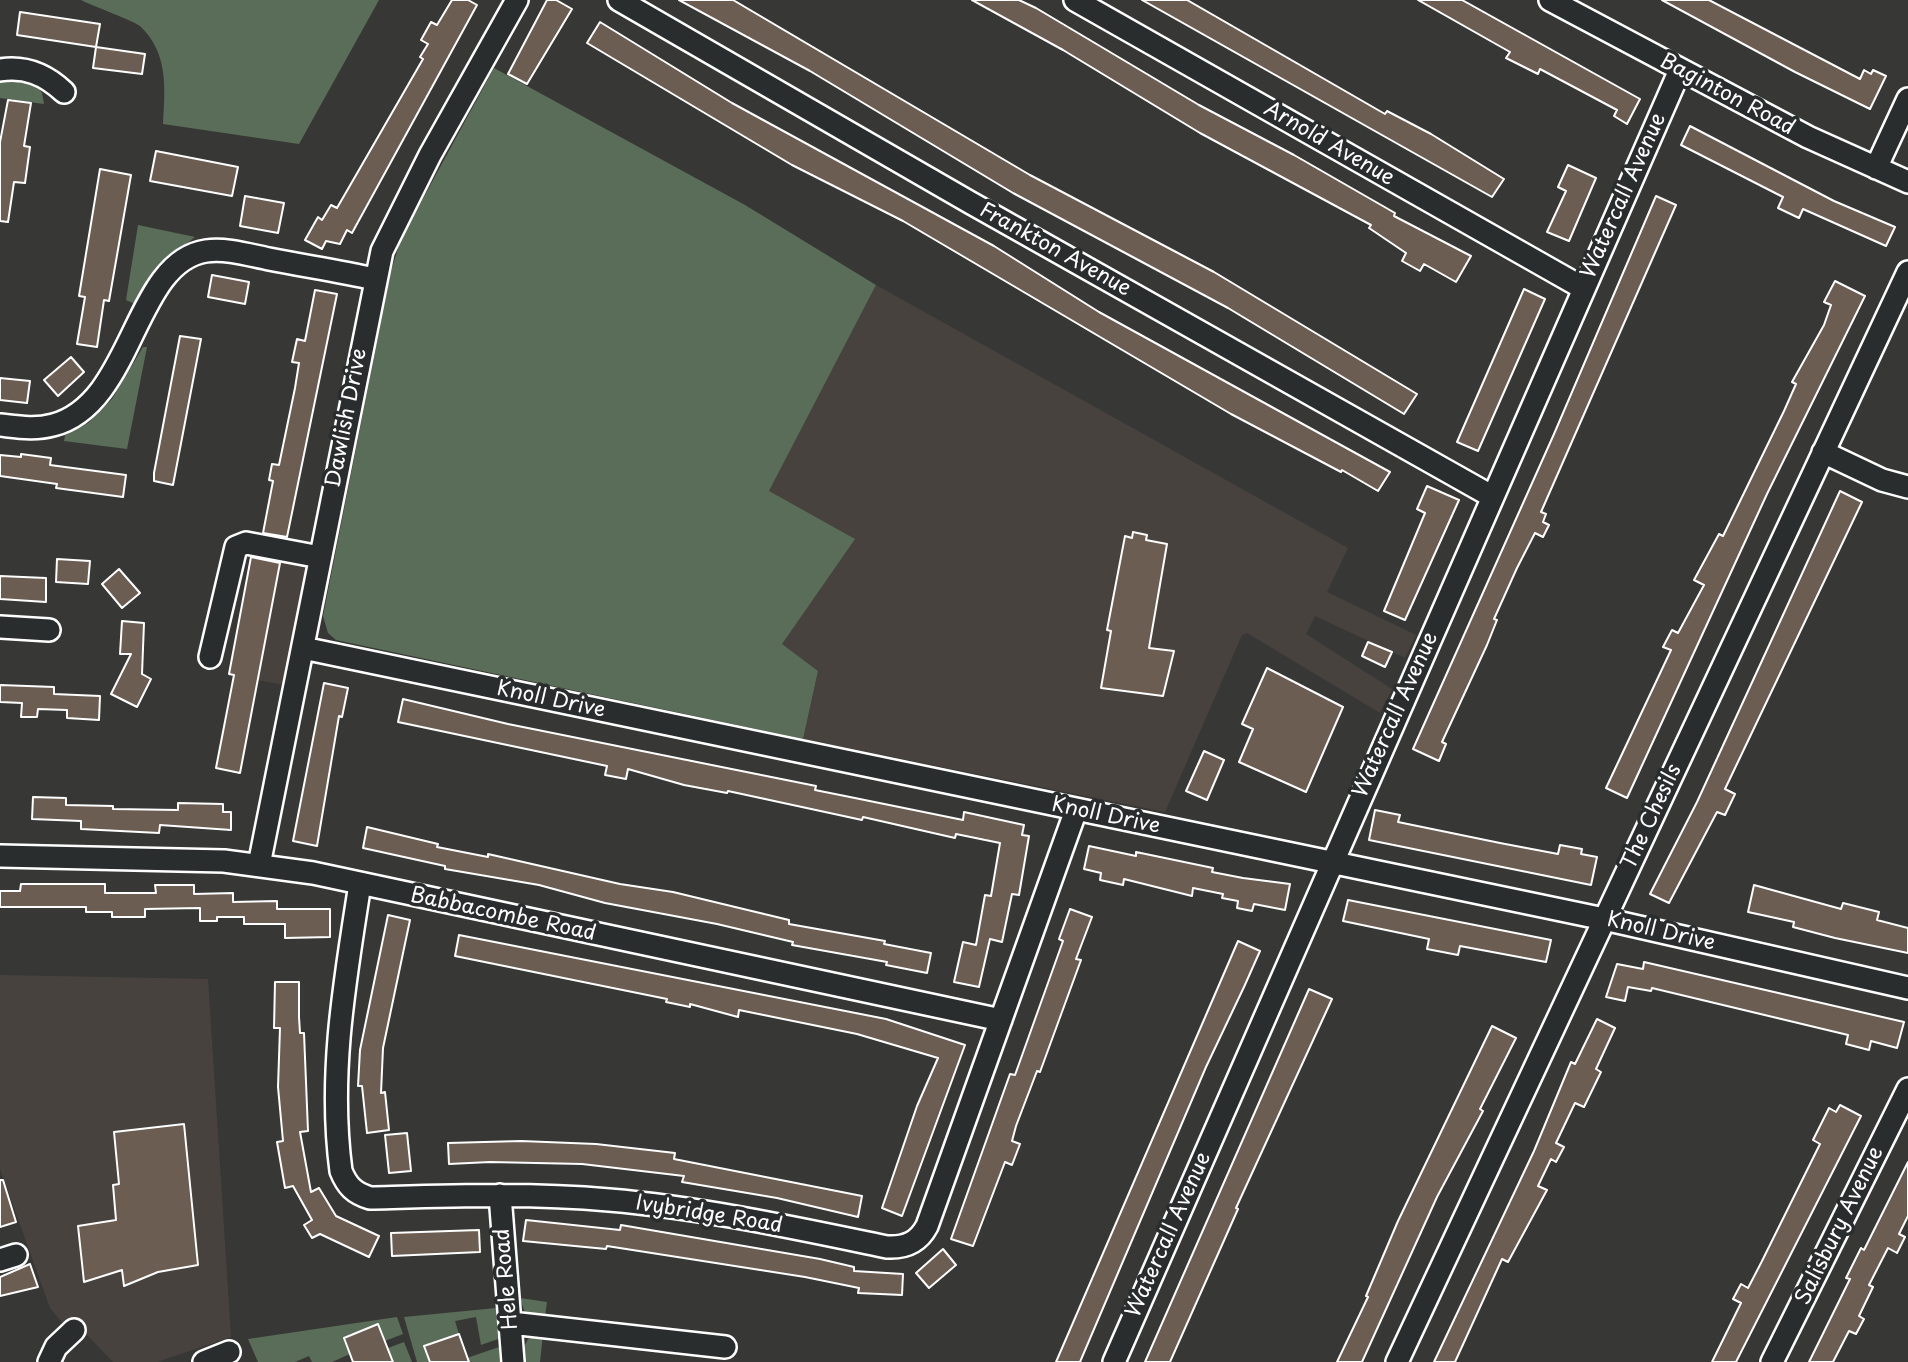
<!DOCTYPE html>
<html>
<head>
<meta charset="utf-8">
<style>
  body { margin:0 }
  canvas { display:block; background:#373735 }
</style>
</head>
<body>
<canvas width="1908" height="1362"></canvas>
<script>
const c = document.querySelector('canvas').getContext('2d');
c.lineJoin = 'round';
function fill(path, color) {
  c.fillStyle = color;
  c.fill(path, 'evenodd');
}
function strokePath(path, color, width, dash) {
  c.strokeStyle = color;
  c.lineWidth = width;
  c.lineCap = dash ? 'butt' : 'round';
  c.setLineDash(dash || []);
  c.stroke(path);
}
function write(font, color, halo, rows, align = 'center') {
  c.font = font + ' "Playpen Sans",sans-serif';
  c.lineWidth = 7;
  c.setLineDash([]);
  c.textBaseline = 'middle';
  c.strokeStyle = halo;
  c.fillStyle = color;
  for (const [text, x, y, turn = 0] of rows) {
    c.save();
    c.translate(x, y);
    c.rotate((+turn || 0) * Math.PI / 180);
    c.textAlign = isNaN(turn) ? turn : align;
    if (halo) c.strokeText(text, 0, 0);
    c.fillText(text, 0, 0);
    c.restore();
  }
}
fill(new Path2D(`
  M876 285 1348 548 1327 592 1416 635 1405 658 1315 616 1306 634 1392 689 1380 713 1247 633 1242 635 1165 812 803 739 818 671 781 644 769 491Z
  M281 556 319 563 295 687 258 680Z
  M0 975 208 979 231 1337 157 1362H113L88 1336 65 1326 50 1308 0 1169Z`), '#47423e');
fill(new Path2D(`
  M81 0H379L299 144 163 124C165 90 169 53 140 26 134 21 93 6 81 0Z
  M494 68 745 205 876 285 769 491 855 539 782 644 818 671 803 739 336 640 328 633 323 616 391 271 401 239Z
  M4 76 36 83 42 93 44 104 0 98V79Z
  M138 225 195 237 157 267 135 304 126 300Z
  M143 347H147L127 449 64 441 65 435 88 423 112 399Z
  M520 1298 547 1302 545 1316 532 1317 525 1313Z
  M496 1308 498 1339 481 1345 476 1317 455 1321 459 1334 424 1346 430 1362H417L404 1317Z
  M397 1317 403 1334 385 1341 378 1325 344 1338 350 1354 332 1362H312L309 1356 295 1362H258L248 1339Z
  M543 1334 540 1362H525L524 1347 528 1339Z
  M404 1342 412 1362H387L392 1360 388 1348Z
  M499 1347 500 1362H469L467 1358Z`), '#5a6d58');
const building = new Path2D(`
  M452 0H468L477 5 352 233 347 230 340 244 326 241 322 249 305 240 318 217 322 220 331 205 337 208 423 59 420 57 428 44 421 40 431 22 437 25Z
  M547 0H556L572 9 527 84 508 74Z
  M679 0H733L1030 175 1214 272 1417 394 1404 414 1228 308 1013 193 810 71Z
  M972 0H1019L1036 8 1199 105 1294 155 1395 213 1394 216 1471 256 1456 282 1424 264 1420 271 1402 261 1406 253 1369 228 1371 225 1200 133 1063 50Z
  M1142 0H1187L1385 114 1387 111 1431 134 1504 179 1492 197Z
  M1418 0H1462L1640 99 1627 124 1614 116 1617 110 1540 69 1538 74 1506 58 1510 52Z
  M1662 0H1709L1860 79 1864 70 1871 74 1873 70 1886 76 1870 109 1795 72Z
  M20 12 100 24 96 47 17 35Z
  M600 22 732 103 994 246 1099 312 1390 472 1378 491 1342 470 1341 472 1231 414 903 221 792 165 587 43Z
  M96 47 145 54 142 74 93 68Z
  M8 100 31 103 24 146 30 147 25 183 14 182 8 222 0 221V142Z
  M1690 126 1834 201 1895 227 1886 246 1803 209 1799 218 1778 208 1783 197 1681 145Z
  M156 151 238 167 232 196 150 181Z
  M1568 165 1596 178 1569 241 1547 232 1566 191 1558 187Z
  M100 169 131 175 109 301 104 300 97 347 77 344 85 297 79 296Z
  M245 196 284 203 278 233 240 226Z
  M1656 196 1676 205 1541 512 1546 514 1543 522 1549 525 1543 537 1535 533 1517 568 1494 619 1497 620 1487 645 1442 742 1446 744 1439 761 1413 749 1554 434Z
  M212 275 249 282 245 304 208 297Z
  M1835 281 1865 296 1767 494 1627 798 1606 788 1671 650 1663 647 1672 630 1678 633 1704 585 1694 580 1719 534 1723 536 1784 411 1796 384 1792 382 1824 325 1831 305 1824 302Z
  M1524 289 1545 299 1478 451 1457 442Z
  M315 290 337 294 287 537 263 533 273 481 269 480 272 464 279 465 295 388 299 363 292 362 297 339 305 341Z
  M180 336 201 339 173 485 154 481V473Z
  M71 357 84 372 58 396 44 380Z
  M0 378 30 381 27 403 0 400Z
  M21 454 51 458 50 465 126 475 123 497 56 488 57 484 0 476V455L21 457Z
  M1427 486 1459 500 1405 620 1384 611 1425 513 1417 509Z
  M1840 491 1862 502 1725 789 1735 794 1725 815 1717 812 1669 903 1650 894 1697 802Z
  M1133 532 1147 535 1146 540 1167 544 1149 648 1174 651 1163 696 1101 688 1111 631 1107 630 1125 536 1132 538Z
  M251 557 280 563 240 773 216 768 234 675 229 674Z
  M57 559 90 561 88 584 56 582Z
  M119 569 140 593 122 608 102 584Z
  M0 576 46 578V602L0 599Z
  M122 621 144 623 142 674 151 679 137 707 111 694 131 654H120Z
  M1368 642 1392 652 1385 667 1362 656Z
  M1267 668 1343 707 1306 792 1239 762 1253 729 1242 724Z
  M324 683 348 688 342 717 339 716 317 846 293 841Z
  M0 685 54 687V694L100 696 99 720 67 718V710L38 709 37 717H21L22 703 0 702Z
  M403 699 508 724 816 786 815 790 845 796 963 820 964 812 1024 825 1022 835 1029 836 1019 895 1012 894 1002 942 990 939 979 987 954 982 963 942 976 945 985 895 991 896 1000 843 956 834 955 838 863 817 862 820 728 791 727 793 684 785 628 769 626 779 605 775 607 766 398 722Z
  M1204 751 1224 760 1207 800 1186 791Z
  M33 797 66 798V805L113 806V809L178 810V803L223 804V812H231V830L160 825 159 833 81 829V821L32 819Z
  M1375 810 1400 815 1398 822 1500 843 1558 854 1560 845 1582 849 1581 854 1597 857 1591 885 1369 840Z
  M367 827 438 844 437 847 488 857V854L620 884 673 892 789 920V924L885 941 884 944 931 953 927 973 886 965 887 962 792 945 793 942 717 924 605 903 539 885 445 869V866L363 848Z
  M1089 846 1136 856V852L1213 868 1212 872 1243 878 1290 884 1285 910 1254 904 1252 911 1237 908 1238 901 1222 898 1223 894 1193 888 1192 896 1124 879 1123 885 1100 880 1101 873 1084 869Z
  M21 884H105V893H156L155 885H194V894L233 893V902L277 901V909H330V937L285 938V924H244V917H217V921H200V908L145 909V917H112V912H86V907H0V891H20Z
  M1754 885 1841 909 1843 903 1879 912 1877 920 1908 928V953L1835 938 1793 927 1794 922 1748 912Z
  M1348 900 1551 940 1546 962 1460 946 1458 955 1427 949 1429 939 1343 921Z
  M1070 909 1092 917 1076 959 1081 960 1040 1072 1037 1071 1016 1126 1012 1141 1020 1144 1012 1165 1005 1162 973 1246 951 1239 1010 1074 1015 1075 1063 941 1059 939Z
  M388 915 410 920 383 1048 381 1093 385 1092 389 1130 367 1133 362 1086H358L360 1050Z
  M459 935 886 1019 965 1045 902 1216 882 1208 917 1106 938 1058 857 1034 739 1010 738 1017 690 1004V1007L666 1002 667 999 455 956Z
  M1238 941 1260 951 1244 987 1206 1067 1080 1362H1056Z
  M1644 962 1904 1022 1897 1048 1871 1041 1869 1050 1846 1044 1848 1035 1652 988 1651 991 1628 987 1625 1001 1606 997 1617 964 1643 969Z
  M275 982H299V1017L300 1033H304L308 1131 300 1132 311 1192 319 1188 336 1216 379 1236 369 1257 320 1234 312 1238 304 1225 312 1220 293 1186 285 1188 277 1142 283 1141 278 1087 280 1028H274Z
  M1309 989 1332 999 1236 1208 1238 1209 1170 1362H1145Z
  M1597 1019 1615 1028 1596 1069 1601 1072 1584 1107 1575 1103 1556 1143 1564 1147 1556 1162 1551 1159 1538 1186 1547 1190 1508 1262 1502 1259 1455 1362H1434L1534 1151 1571 1062 1575 1064Z
  M1492 1026 1516 1038 1480 1109 1483 1111 1437 1197 1362 1362H1337L1368 1297 1366 1296 1398 1221Z
  M1840 1105 1861 1116 1736 1362H1712L1741 1303 1733 1299 1741 1284 1748 1288 1761 1263 1820 1144 1813 1140 1829 1108 1836 1112Z
  M184 1124 198 1265 158 1272 124 1286 122 1270 84 1282 78 1226 116 1220 113 1185 119 1184 114 1132Z
  M407 1133 411 1171 389 1173 385 1135Z
  M521 1141 596 1144 675 1153 674 1159 862 1196 858 1217 777 1198 682 1182 684 1176 582 1164 490 1162 449 1164 448 1143Z
  M1908 1162V1216L1899 1234 1905 1237 1897 1253 1888 1248 1869 1285 1873 1287 1859 1316 1864 1319 1856 1334 1849 1331 1833 1362H1809L1850 1279 1846 1278 1861 1248 1864 1250Z
  M0 1180H3L16 1222 0 1227Z
  M526 1220 620 1230 621 1225 820 1259 854 1267V1271L903 1274 902 1295 858 1293 859 1288 805 1277 607 1246 606 1249 523 1241Z
  M479 1230 480 1252 392 1256 391 1233Z
  M943 1249 956 1265 929 1288 916 1273Z
  M30 1264 38 1287 0 1296V1277Z
  M378 1324 393 1362H353L344 1338Z
  M459 1334 469 1362H430L424 1346Z`);
fill(building, '#6c5d53');
strokePath(building, '#fff', 2);
const minor = new Path2D(`
  M619 0 971 203 1493 497
  M1075 0 1583 288
  M1550 0 1808 137 1908 182
  M0 70C25 66 45 74 64 92
  M1876 168 1908 99
  M0 425C18 427 35 430 53 425 134 404 133 262 206 251 226 248 249 255 269 259 304 266 339 271 374 279
  M1823 452 1882 480 1908 487
  M0 627 49 630
  M303 648 1604 919 1908 988
  M210 657 236 547 246 543 320 557
  M0 856 224 861 313 873 1001 1020
  M259 865 382 251 430 155 517 0
  M360 884C345 980 328 1074 341 1171 347 1186 354 1193 370 1198 450 1196 529 1193 609 1200 703 1208 795 1228 887 1247 905 1248 918 1243 927 1226L1076 810
  M500 1195 513 1362
  M0 1260 16 1255
  M511 1323 725 1347
  M49 1362 56 1347 74 1330
  M204 1362 229 1352
  M1114 1362 1680 70
  M1397 1362 1908 272
  M1772 1362 1908 1089`);
strokePath(minor, '#fff', 26);
strokePath(minor, '#2a2d2e', 21);
write('21px', '#fff', '#2a2d2e', [
  ["Baginton Road",1727,95,28],
  ["Arnold Avenue",1329,144,30],
  ["Watercall Avenue",1624,196,-66],
  ["Frankton Avenue",1055,250,29],
  ["Dawlish Drive",347,418,-79],
  ["Knoll Drive",551,700,12],
  ["Watercall Avenue",1396,715,-66],
  ["Knoll Drive",1106,816,12],
  ["The Chesils",1652,817,-65],
  ["Babbacombe Road",503,915,12],
  ["Knoll Drive",1661,932,13],
  ["Ivybridge Road",709,1215,9],
  ["Salisbury Avenue",1840,1226,-64],
  ["Watercall Avenue",1169,1235,-66],
  ["Hele Road",507,1279,-95]
]);
</script>
</body>
</html>
